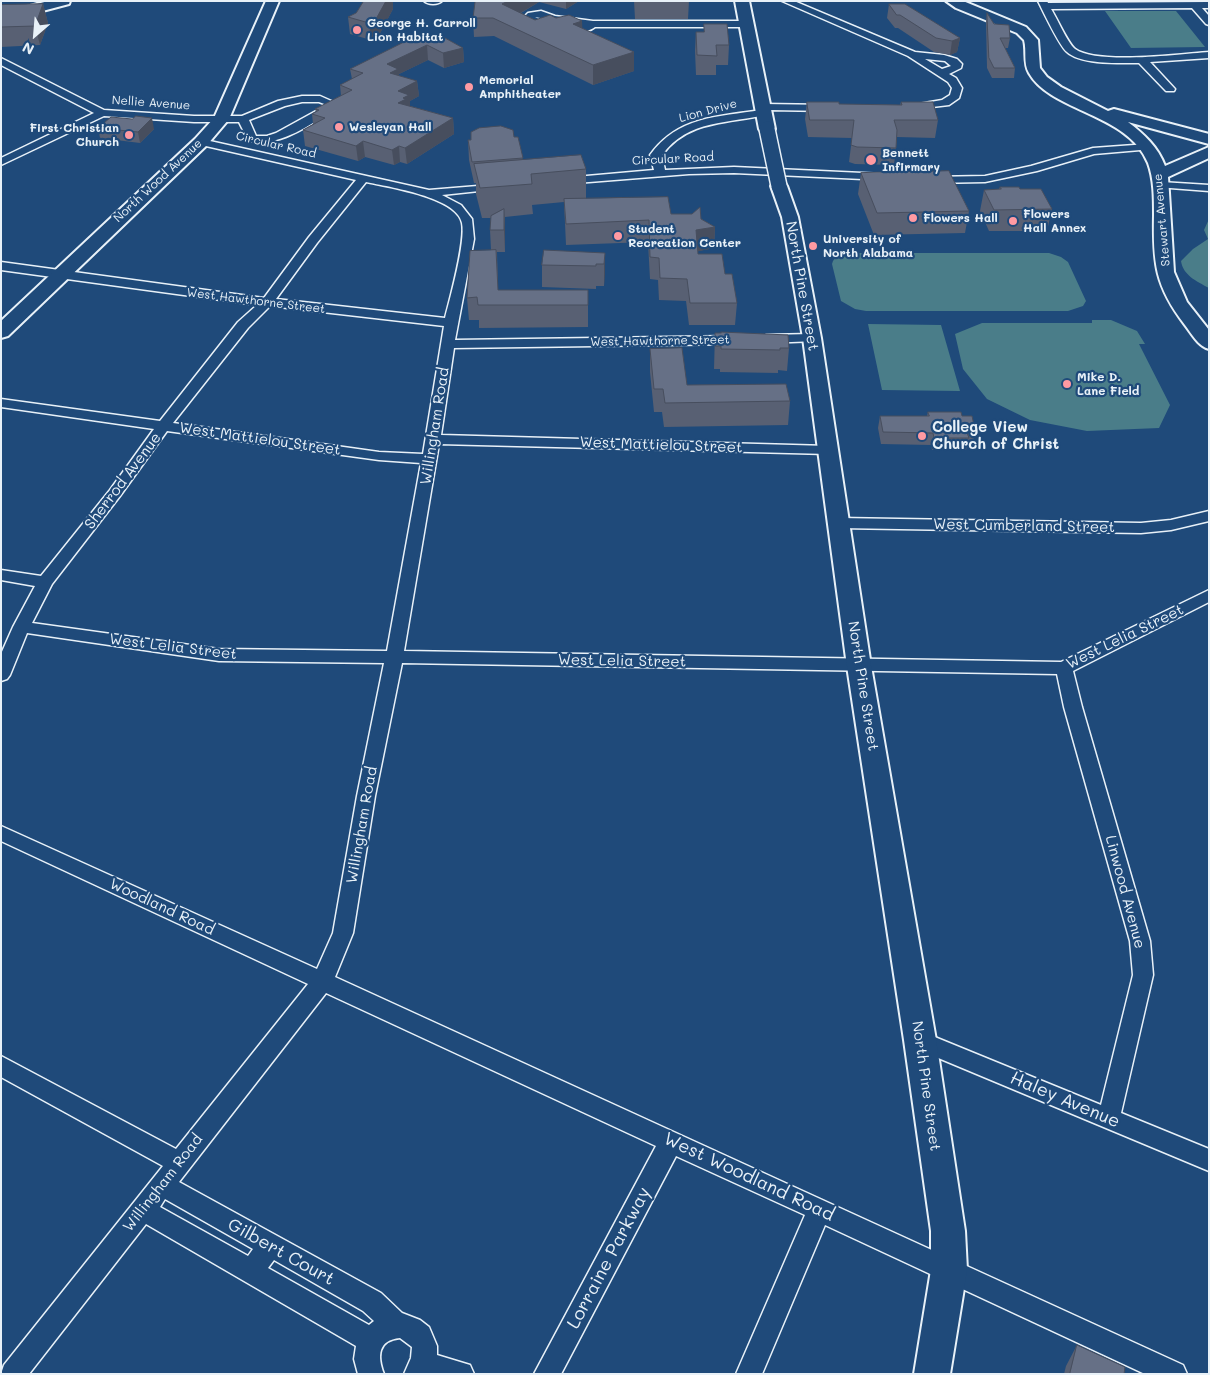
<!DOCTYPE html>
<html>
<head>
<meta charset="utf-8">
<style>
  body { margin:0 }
  #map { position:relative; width:1210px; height:1375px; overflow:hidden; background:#1f4a7a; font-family:Mali,sans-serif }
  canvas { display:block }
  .frame { position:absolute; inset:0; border:2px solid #e8f1f8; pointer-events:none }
  .north { position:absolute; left:10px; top:10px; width:50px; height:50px; -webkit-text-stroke:4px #1f4a7a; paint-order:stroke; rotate:207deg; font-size:14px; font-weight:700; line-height:20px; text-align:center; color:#e8f1f8 }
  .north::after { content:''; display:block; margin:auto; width:18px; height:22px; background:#e8f1f8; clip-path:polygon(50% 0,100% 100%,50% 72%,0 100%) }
</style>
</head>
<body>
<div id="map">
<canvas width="1210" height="1375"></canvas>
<div class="frame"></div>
<div class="north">N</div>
</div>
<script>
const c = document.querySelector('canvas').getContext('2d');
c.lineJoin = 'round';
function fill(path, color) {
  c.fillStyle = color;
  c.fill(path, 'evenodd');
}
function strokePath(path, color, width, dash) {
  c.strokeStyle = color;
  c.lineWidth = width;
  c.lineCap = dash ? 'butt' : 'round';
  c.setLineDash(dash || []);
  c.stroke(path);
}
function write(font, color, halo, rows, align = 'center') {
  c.font = font + ' Mali,sans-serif';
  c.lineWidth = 4.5;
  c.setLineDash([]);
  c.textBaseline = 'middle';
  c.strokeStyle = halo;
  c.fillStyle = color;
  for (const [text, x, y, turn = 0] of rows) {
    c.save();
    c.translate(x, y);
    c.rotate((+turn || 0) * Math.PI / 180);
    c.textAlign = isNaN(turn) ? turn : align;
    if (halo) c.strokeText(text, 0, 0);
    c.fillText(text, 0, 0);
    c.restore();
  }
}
fill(new Path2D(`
  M1105 11H1176L1205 47 1131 48Z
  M1209 219V288C1196 281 1183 275 1181 261L1193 249 1208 239 1204 230Z
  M847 253H1049L1061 257 1068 262 1086 301 1083 306 1068 311H866L855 309 841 301 832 264C834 256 840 255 847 253Z
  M1092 320H1111L1137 331 1145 344H1139L1170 405 1159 428 1087 431 1030 420 987 399 963 369 955 334 982 323H1092Z
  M868 324 941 325 960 391 882 390Z`), '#4a7d89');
const street = new Path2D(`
  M424 1H442C438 5 428 5 424 1Z
  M782 1H794L915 52 944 55 957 59 962 64 961 68 949 74 956 78 962 88 959 98 949 105 907 110 906 108 907 106 942 100 950 95 952 88 948 82 908 56ZM925 59 945 61 951 66 942 69Z
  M1038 1H1047L1048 3 1209 2V8H1202L1209 16V25L1206 24 1192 8 1051 9C1057 18 1067 42 1075 49 1097 65 1180 54 1209 52V58L1150 62 1175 89 1174 91H1166L1139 63C1121 63 1081 65 1067 52 1060 47 1043 11 1038 1Z
  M541 11 555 16 593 21H746L751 24 746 27H595C582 38 536 30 524 17L528 13ZM535 17 578 25 549 24Z
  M1 58 104 110 194 116H242L278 101 302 96H320L338 104 336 109C310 124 279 149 248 140L239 122H194L104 116 1 165V158L94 113 1 65ZM302 102H319L327 105 276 133 267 136H256L249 120 285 106Z
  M763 104 830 105 835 108 830 111 769 110V114C729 124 688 119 662 155L665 170 734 167 884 174 890 177 884 180 734 173 689 174 564 184 558 181 564 178 654 170 650 155C678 116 718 117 761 110L758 107Z
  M201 139 429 190 502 184 504 186 498 189 442 195 461 205 472 219 474 239 455 340 737 336 744 340 737 344 454 348 441 435 828 446 833 447 835 450 833 453 828 454 439 444 404 651 1061 662 1209 590V602L1073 671 1082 707 1150 941 1153 975 1121 1113 1209 1149V1171L912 1047 909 1040 912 1033 920 1031 1101 1105 1133 975 1130 941 1064 707 1057 674 402 663 375 796 353 933 335 977 1183 1365 1187 1374H1145L825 1225 762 1374H736L805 1215 676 1156 561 1374H534L656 1146 326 993 179 1182 381 1293 402 1313 420 1320 429 1327 437 1346V1355L470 1365 474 1374H404L411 1358 412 1347 400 1338C378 1340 377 1356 384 1374H358L354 1359 356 1346 146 1224 29 1374H1L4 1365 163 1166 1 1077V1056L176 1149 308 984 1 841V826L317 969 333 933 357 796 384 663 219 661 27 633 10 675 7 679 1 681V654L13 627 35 586 1 580V570L41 576 110 490 154 429 1 407V399L160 421 238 322 257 305 1 270V262L264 298 309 237 356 180 197 144 196 142 197 140ZM366 182C389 187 457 197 462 223 466 242 450 298 445 318L276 299 317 243ZM270 306 444 326 423 454 379 452 173 423 248 328ZM167 431 379 460 421 463 387 651 219 649 32 623 52 584 120 496ZM165 1199 253 1249 248 1256 160 1207ZM274 1260 363 1311 374 1321 369 1325 268 1268Z
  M1148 144 1152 145 1153 147 1152 149 1094 154 1037 171 985 182 930 183 924 180 930 177 985 176 1031 166 1093 148Z
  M1161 182 1209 185V191L1157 187 1155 185Z
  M812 334 819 338 817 341 766 343 759 339 766 335Z
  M1209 511V521L1171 530 1141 533 839 528 834 526 831 523 834 520 839 518 1141 523 1171 520Z`);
const secondary = new Path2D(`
  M48 1H70L69 4 1 22V14Z
  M266 1H279L229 119 207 145 8 336 1 338V321L195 139 214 118Z
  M735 1H749L775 129 772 132H762L759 129Z
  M946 1H963L1026 27 1038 40 1040 68 1047 77 1061 87 1108 111 1114 109 1209 134V144L1128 122C1144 134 1158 147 1165 166L1209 147V158L1168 177 1174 272 1187 302 1209 330V349C1198 346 1192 334 1185 325 1155 286 1153 263 1154 215 1154 198 1154 179 1148 163 1128 113 1051 112 1029 73 1023 63 1027 51 1024 40L1017 33 956 8Z
  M779 181 785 183 787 186 798 217 821 338 871 666 936 1040 965 1231 967 1270 950 1374H914L931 1270V1231L904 1040 847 666 803 338 782 217 771 186 773 183Z`);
strokePath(street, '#e8f1f8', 3);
strokePath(secondary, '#e8f1f8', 4);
fill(street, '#1f4a7a');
fill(secondary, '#1f4a7a');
const secondaryBridge = new Path2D(`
  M767 129 779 186`);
strokePath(secondaryBridge, '#e8f1f8', 18, []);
strokePath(secondaryBridge, '#1f4a7a', 15);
fill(new Path2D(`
  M364 1H393V9L378 37 371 40 350 34 348 17 356 13Z
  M477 1H579L566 9 539 2 521 13 535 20 556 18 582 21V29L634 52V71L593 85 494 36 474 37 473 18Z
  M634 1H699H689L688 19H635Z
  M43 4 48 23 40 45 1 47V5Z
  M889 4 960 38 957 52 950 55 934 52 898 28H895L887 18Z
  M987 13 994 24 1010 38 1008 48H1005L1015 68 1014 78H992L987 68 986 22Z
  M704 24 729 45 728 65H716V75H696L695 51 696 32H704Z
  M445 38 463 48 464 62 444 68 428 60 399 74V76L417 81 419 96 410 101V106L453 118 454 134 407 164 400 162 394 165 365 157 358 161 305 146 303 130 313 124 312 114 316 112 315 109 341 96 340 85 352 79 350 69Z
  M807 102 839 104 900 105 901 102 938 120 935 138 897 137 894 165 855 164 849 162 852 138 808 137 805 119Z
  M132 119 154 129 140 143 100 138 98 128Z
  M514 137 523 160 586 169V199L701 219 715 227 714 248 698 251V254L725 274 737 303 735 325H689L686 301 659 300 658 280 650 279 648 242 566 245 564 202 532 205 533 214 505 217V252H497L498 290H588V327L479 328V320H469L467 298 491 250 490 230 491 218H482L476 194V183H474L469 160 468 140Z
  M861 173 969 211 965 233 874 235 858 194Z
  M1000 187 1020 189 1052 209 1047 231H989L980 211 984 190 999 189Z
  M605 253 604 286H596V289L542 287V265Z
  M715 333 789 348 787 371 778 370V373L720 372V369H714Z
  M650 349 687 385 790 401 788 425 664 427 662 412H654L650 372Z
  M928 412 962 416 975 430 973 442H968L966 450H932L931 445 881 444 878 428 880 416H927Z
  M1077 1345 1124 1374H1064L1066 1366Z`), '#586073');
fill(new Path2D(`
  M386 1H393V9L378 37 371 40 369 23Z
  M508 1H539V2L503 23 502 4Z
  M566 1H579L566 9Z
  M43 4 48 23 40 45 35 26Z
  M582 21 583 40 573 24Z
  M960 38 957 52 950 55 952 41Z
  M427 45 428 60 399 74 400 84 391 88 387 64Z
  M463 48 464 62 444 68 443 53Z
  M634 52V71L593 85V65Z
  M417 81 419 96 410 101V110L400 118 398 91Z
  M152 118 154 129 140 143 138 132Z
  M453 118 454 134 407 164 405 148Z
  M363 141 365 157 358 161 356 146Z
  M399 146 400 162 394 165 392 150Z
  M504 209 505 231V252L504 230Z
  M715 227 714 248 695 252 696 230Z
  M605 253V275L604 286V264Z`), '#474e5e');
const building = new Path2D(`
  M364 1H386L376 19 369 23 348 17 356 13Z
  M477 1H508L502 4 535 20 550 15 556 18 569 15 582 21 573 24 634 52 593 65 493 18H473L475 2Z
  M43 4 35 26 1 27V5Z
  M889 4H905L960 38 952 41 936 38 900 15H897Z
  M987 13 994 24 1009 25 1010 38H1000L1015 68H994L989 58Z
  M704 24H727L729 45H716L717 56 697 55 696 32H704Z
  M445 38 463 48 443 53 427 45 387 64 398 69 390 73 417 81 398 91 409 95 403 98 406 99 398 103 453 118 405 148 399 146 392 150 363 141 356 146 303 130 325 118 312 114 319 110 315 109 352 90 340 85 363 73 350 69 406 41 407 39Z
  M807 102H839V104L902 105 901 102H933L938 120H894L897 130 896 148 857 147 851 145 854 120H810Z
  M136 116 152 118 138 132 98 128 111 117 132 119Z
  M501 126 513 130 514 137H518L523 158 472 162 468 140H471V132L479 128Z
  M581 155 586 169 531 174 532 184 480 188 474 164Z
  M949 171 969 211 877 213 861 173Z
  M1000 187H1019L1020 189H1041L1052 209 994 210 984 190 1001 189Z
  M668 197 671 214H692L700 207 701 219 715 227 696 230 698 254H722L725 274H732L737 303H690L687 279 660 278 659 258 650 257 649 220 566 224 564 199Z
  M504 209V230H490L491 216Z
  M496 250 498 290H588V305H478L477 297 467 298 470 251Z
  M544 250 605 253 604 264H596V266L542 265Z
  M721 332 788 335 789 348H780V350L721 349V346H715V333H721Z
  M682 348 687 385 786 384 790 401 665 403 663 389H654L650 349Z
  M928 412H961L962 416H972L975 430H966L969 438H934L933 433 883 432 880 416H929Z
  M1077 1345 1125 1367 1124 1374H1070Z`);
fill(building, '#667086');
strokePath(building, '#474e5e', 1);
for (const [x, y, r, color] of [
  [357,30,5,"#ff9aa2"],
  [469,87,5,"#ff9aa2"],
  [339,127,5,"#ff9aa2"],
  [129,135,5,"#ff9aa2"],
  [871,160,6,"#ff9aa2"],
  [913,218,5,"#ff9aa2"],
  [1013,221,5,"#ff9aa2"],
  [618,236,5,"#ff9aa2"],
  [813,246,5,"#ff9aa2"],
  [1067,384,5,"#ff9aa2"],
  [922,436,5,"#ff9aa2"]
]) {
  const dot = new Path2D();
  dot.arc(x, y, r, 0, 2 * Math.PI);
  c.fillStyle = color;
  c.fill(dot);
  strokePath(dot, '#1f4a7a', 2);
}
write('bold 12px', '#e8f1f8', '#1f4a7a', [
  ["George H. Carroll",367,23],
  ["Lion Habitat",367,37],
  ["Memorial",479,80],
  ["Amphitheater",479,94],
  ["Wesleyan Hall",349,127],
  ["First Christian",119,128,"right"],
  ["Church",119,142,"right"],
  ["Bennett",882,153],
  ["Infirmary",882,167],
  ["Flowers",1023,214],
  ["Hall Annex",1023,228],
  ["Flowers Hall",923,218],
  ["Student",628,229],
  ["Recreation Center",628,243],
  ["University of",823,239],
  ["North Alabama",823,253],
  ["Mike D.",1077,377],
  ["Lane Field",1077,391]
], 'left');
write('12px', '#e8f1f8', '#1f4a7a', [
  ["Nellie Avenue",151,103,4],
  ["Lion Drive",708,111,-15],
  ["Circular Road",276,145,13],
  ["Circular Road",673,159,-3],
  ["North Wood Avenue",158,181,-43],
  ["Stewart Avenue",1162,220,-95],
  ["West Hawthorne Street",256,301,7],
  ["West Hawthorne Street",660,341,-1]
]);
write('15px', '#e8f1f8', '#1f4a7a', [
  ["North Pine Street",802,286,80],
  ["Willingham Road",435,426,-81],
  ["West Mattielou Street",260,439,8],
  ["West Mattielou Street",661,445,2],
  ["Sherrod Avenue",123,481,-53],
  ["West Cumberland Street",1024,526,1],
  ["West Lelia Street",1125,637,-26],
  ["West Lelia Street",173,647,7],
  ["West Lelia Street",622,661,1],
  ["North Pine Street",863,686,81],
  ["Willingham Road",362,825,-80],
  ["Linwood Avenue",1125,892,75],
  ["Woodland Road",162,907,25],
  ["North Pine Street",926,1086,82],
  ["Willingham Road",163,1183,-52]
]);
write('bold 15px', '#e8f1f8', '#1f4a7a', [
  ["College View",932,427],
  ["Church of Christ",932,444]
], 'left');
write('18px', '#e8f1f8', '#1f4a7a', [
  ["Haley Avenue",1065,1100,23],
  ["West Woodland Road",749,1177,25],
  ["Gilbert Court",281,1252,29],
  ["Lorraine Parkway",609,1258,-62]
]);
</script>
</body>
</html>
